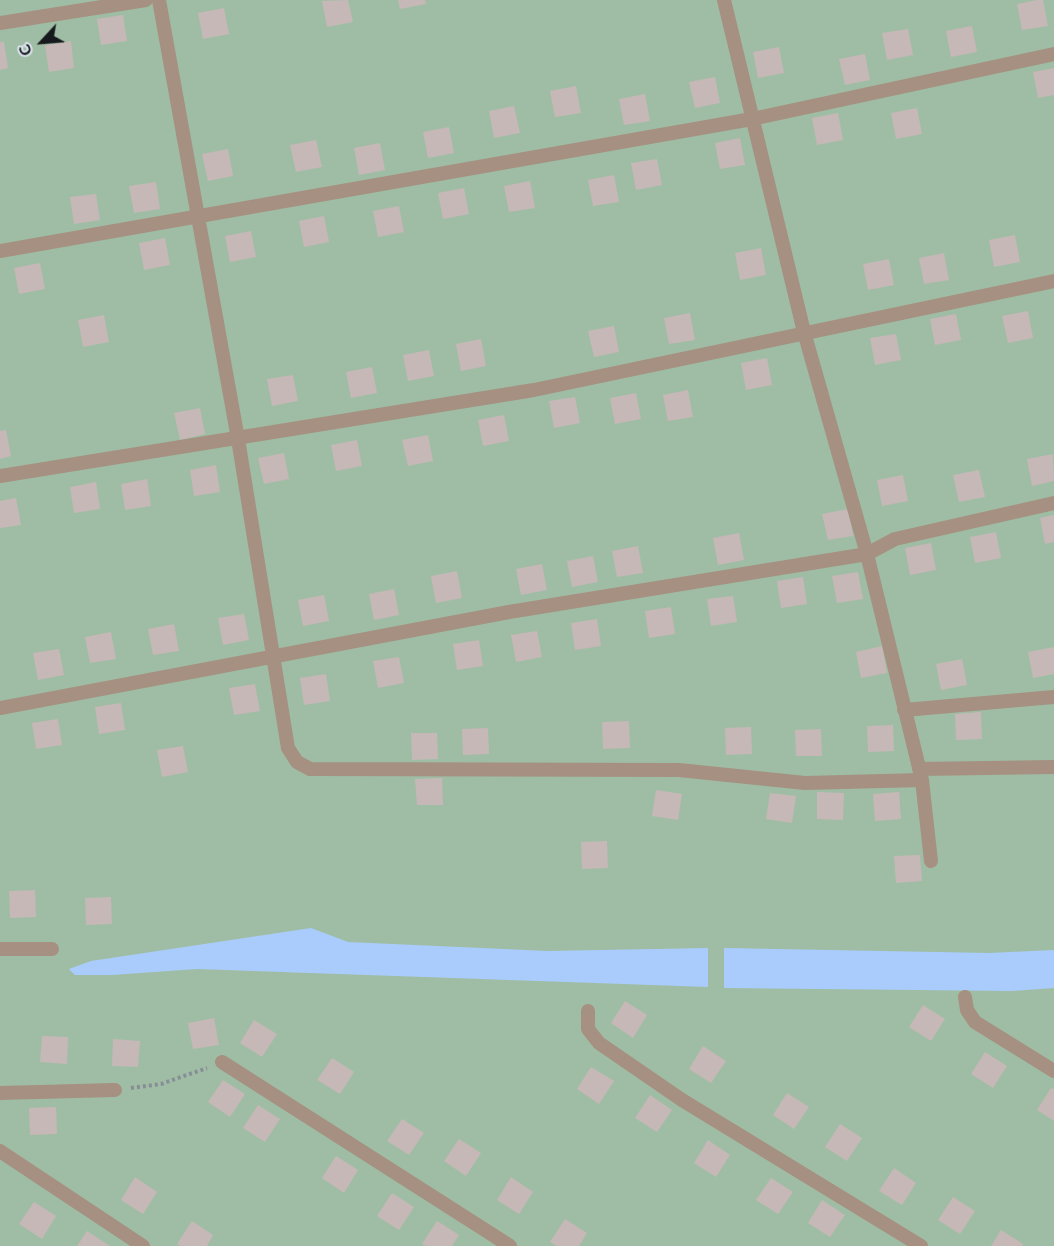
<!DOCTYPE html>
<html>
<head>
<meta charset="utf-8">
<style>
  body { margin:0 }
  #map { position:relative; width:1054px; height:1246px; overflow:hidden; background:#dae3ed; font-family:"Nunito Sans",sans-serif }
  canvas { display:block }
  .north { position:absolute; left:12px; top:12px; width:60px; height:60px; -webkit-text-stroke:4px #dae3ed; paint-order:stroke; rotate:244deg; font-size:16px; font-weight:700; line-height:24px; text-align:center; color:#171a1d }
  .north::after { content:''; display:block; margin:auto; width:21px; height:27px; background:#171a1d; clip-path:polygon(50% 0,100% 100%,50% 72%,0 100%) }
</style>
</head>
<body>
<div id="map">
<canvas width="1054" height="1246"></canvas>
<div class="north">С</div>
</div>
<script>
const c = document.querySelector('canvas').getContext('2d');
c.lineJoin = 'round';
function fill(path, color) {
  c.fillStyle = color;
  c.fill(path, 'evenodd');
}
function strokePath(path, color, width, dash) {
  c.strokeStyle = color;
  c.lineWidth = width;
  c.lineCap = dash ? 'butt' : 'round';
  c.setLineDash(dash || []);
  c.stroke(path);
}
fill(new Path2D(`
  M0 0H1054V1246H0Z`), '#9fbda4');
fill(new Path2D(`
  M311 928 348 942 548 951 708 948V987L197 969 112 975H75L69 969 91 961Z
  M724 948 989 953 1054 950V988L1012 991 724 988Z`), '#aaccfc');
fill(new Path2D(`
  M348 0 353 22 327 27 322 1Z
  M398 0H425L426 4 400 9Z
  M1037 0H1043L1048 26 1022 30 1017 4Z
  M224 8 229 34 203 39 198 13Z
  M123 15 127 41 101 45 97 19Z
  M972 26 977 52 951 57 946 31Z
  M908 29 913 55 887 60 882 33Z
  M71 41 74 68 49 72 45 45Z
  M0 42H4L8 68 0 70Z
  M779 47 784 73 758 78 753 52Z
  M865 54 870 80 845 85 839 59Z
  M1054 68V95L1038 98 1033 72Z
  M715 77 720 103 695 108 689 82Z
  M576 86 581 113 555 117 550 91Z
  M645 94 650 121 624 125 619 99Z
  M514 106 520 133 494 138 489 111Z
  M917 108 922 134 896 139 891 113Z
  M838 113 843 140 817 145 812 118Z
  M449 127 454 153 428 158 423 132Z
  M740 138 745 165 720 169 715 143Z
  M316 140 322 167 296 172 290 145Z
  M380 143 385 170 359 175 354 148Z
  M228 149 233 176 208 181 202 154Z
  M657 159 662 185 636 190 631 163Z
  M614 175 619 202 593 206 588 180Z
  M530 181 535 208 509 212 504 186Z
  M156 182 160 209 134 213 129 186Z
  M464 188 469 214 443 219 438 193Z
  M96 194 100 220 74 224 70 197Z
  M399 206 404 232 378 237 373 211Z
  M324 216 329 242 304 247 299 221Z
  M251 231 256 257 230 262 225 236Z
  M1015 235 1020 262 994 267 989 240Z
  M165 238 170 265 144 270 139 243Z
  M761 248 766 275 740 280 735 253Z
  M944 253 949 280 924 284 919 258Z
  M889 259 894 285 868 290 863 264Z
  M40 263 45 289 19 294 14 268Z
  M1028 311 1033 338 1008 343 1002 316Z
  M690 313 695 340 669 344 664 318Z
  M956 314 961 340 935 345 930 319Z
  M104 315 109 342 83 347 78 320Z
  M614 326 619 352 594 357 588 331Z
  M896 334 901 360 875 365 870 338Z
  M481 339 486 366 461 371 456 344Z
  M429 350 434 376 408 381 403 355Z
  M767 358 772 385 746 390 741 363Z
  M372 367 377 393 351 398 346 372Z
  M293 375 298 401 272 406 267 379Z
  M688 390 693 417 668 421 663 395Z
  M636 393 641 419 615 424 610 398Z
  M575 397 580 423 554 428 549 401Z
  M200 408 205 434 180 440 174 413Z
  M504 415 509 441 483 446 478 420Z
  M6 430 11 456 0 459V431Z
  M428 435 433 461 408 466 402 440Z
  M357 440 362 466 336 471 331 445Z
  M284 453 289 479 264 484 258 458Z
  M1053 454 1054 481 1032 486 1027 459Z
  M216 465 220 492 194 496 190 470Z
  M979 470 985 497 959 502 953 475Z
  M903 475 908 501 882 506 877 480Z
  M147 479 151 506 125 510 121 484Z
  M96 482 100 509 74 513 70 487Z
  M16 498 21 525 0 528V501Z
  M848 509 853 536 828 540 822 514Z
  M1054 515V542L1045 544 1040 518Z
  M996 532 1001 558 975 563 970 537Z
  M739 533 744 560 718 565 713 538Z
  M931 543 936 570 910 575 905 548Z
  M638 546 643 573 617 577 612 551Z
  M593 556 598 582 572 587 567 561Z
  M542 564 547 590 521 595 516 569Z
  M457 571 462 598 436 603 431 576Z
  M858 572 863 599 837 603 832 576Z
  M803 577 807 604 781 608 777 581Z
  M394 589 399 615 374 620 369 594Z
  M324 595 329 621 303 626 298 600Z
  M733 596 737 622 711 626 707 599Z
  M671 607 675 634 649 638 645 611Z
  M244 614 249 640 223 645 218 618Z
  M597 619 601 646 575 650 571 623Z
  M174 624 179 651 153 655 148 629Z
  M537 631 542 657 516 662 511 635Z
  M111 632 116 659 90 663 85 637Z
  M479 640 483 666 457 670 453 644Z
  M882 646 887 673 861 678 856 652Z
  M1054 647V674L1033 678 1028 652Z
  M59 649 64 675 38 680 33 653Z
  M399 657 404 683 378 688 373 661Z
  M962 659 967 685 941 690 936 664Z
  M326 674 330 701 304 705 300 678Z
  M255 684 260 711 234 715 229 688Z
  M121 703 125 730 99 734 95 707Z
  M981 712 982 739 956 740 955 714Z
  M58 719 62 745 36 749 32 723Z
  M629 721 630 748 603 749 602 722Z
  M893 725 894 751 868 752 867 726Z
  M751 727 752 754 726 755 725 728Z
  M488 728 489 754 463 755 462 729Z
  M821 729 822 756H796L795 730Z
  M411 733H437L438 759 412 760Z
  M183 746 188 772 162 777 157 750Z
  M442 778 443 805H417L415 779Z
  M656 790 682 794 678 820 652 816Z
  M817 792 844 793 843 820 817 819Z
  M899 792 901 819 875 821 873 794Z
  M770 793 796 796 792 823 766 819Z
  M607 841 608 868 582 869 581 842Z
  M920 855 922 881 896 883 894 856Z
  M35 890 36 917 10 918 9 891Z
  M111 897 112 924 86 925 85 898Z
  M625 1001 647 1015 633 1038 611 1023Z
  M923 1005 945 1019 931 1041 909 1027Z
  M214 1018 219 1045 193 1049 188 1023Z
  M254 1020 277 1034 262 1057 240 1043Z
  M42 1036 68 1037 67 1064 40 1062Z
  M113 1039 140 1041 138 1067 112 1066Z
  M703 1046 726 1061 711 1083 689 1069Z
  M985 1052 1007 1066 993 1088 971 1074Z
  M332 1058 354 1072 340 1094 317 1080Z
  M591 1067 614 1081 599 1104 577 1089Z
  M223 1080 245 1094 230 1117 208 1102Z
  M1051 1088 1054 1089V1121L1037 1110Z
  M787 1093 809 1107 794 1129 773 1115Z
  M650 1095 672 1110 657 1132 635 1118Z
  M258 1105 280 1119 265 1142 243 1128Z
  M56 1107 57 1134 30 1135 29 1108Z
  M402 1119 424 1133 409 1155 387 1141Z
  M840 1124 862 1138 847 1161 825 1147Z
  M459 1139 481 1153 466 1176 444 1161Z
  M708 1140 730 1155 716 1177 694 1163Z
  M336 1156 358 1170 344 1193 322 1178Z
  M894 1168 916 1183 902 1205 879 1191Z
  M135 1177 157 1192 143 1214 121 1200Z
  M511 1177 533 1192 519 1214 497 1200Z
  M771 1178 793 1192 778 1214 756 1200Z
  M392 1193 414 1207 399 1230 377 1216Z
  M953 1197 975 1211 960 1234 938 1220Z
  M822 1200 845 1215 830 1237 808 1223Z
  M34 1202 56 1216 42 1239 19 1224Z
  M565 1219 587 1233 579 1246H557L550 1242Z
  M192 1221 213 1235 207 1246H181L177 1244Z
  M437 1221 459 1235 452 1246H426L422 1244Z
  M1001 1230 1023 1244 1022 1246H991Z
  M87 1231 110 1246H77Z`), '#c6b8b7');
strokePath(new Path2D(`
  M131 1088 161 1084 207 1068`), '#888e95', 4, [3, 3]);
strokePath(new Path2D(`
  M159 0 238 439 288 748 297 762 310 769 679 770 805 783 922 780
  M724 0 804 332 867 554 922 780 931 861
  M0 23 146 0
  M0 251 752 119 1054 54
  M0 476 534 390 1054 281
  M0 708 509 612 867 554 895 539 1054 503
  M904 710 1054 697
  M919 769 1054 767
  M0 949H52
  M965 997 967 1010 975 1022 1054 1071
  M588 1011V1029L599 1043 682 1100 921 1246
  M222 1062 510 1246
  M0 1093 115 1090
  M0 1151 143 1246`), '#a69081', 14);
</script>
</body>
</html>
